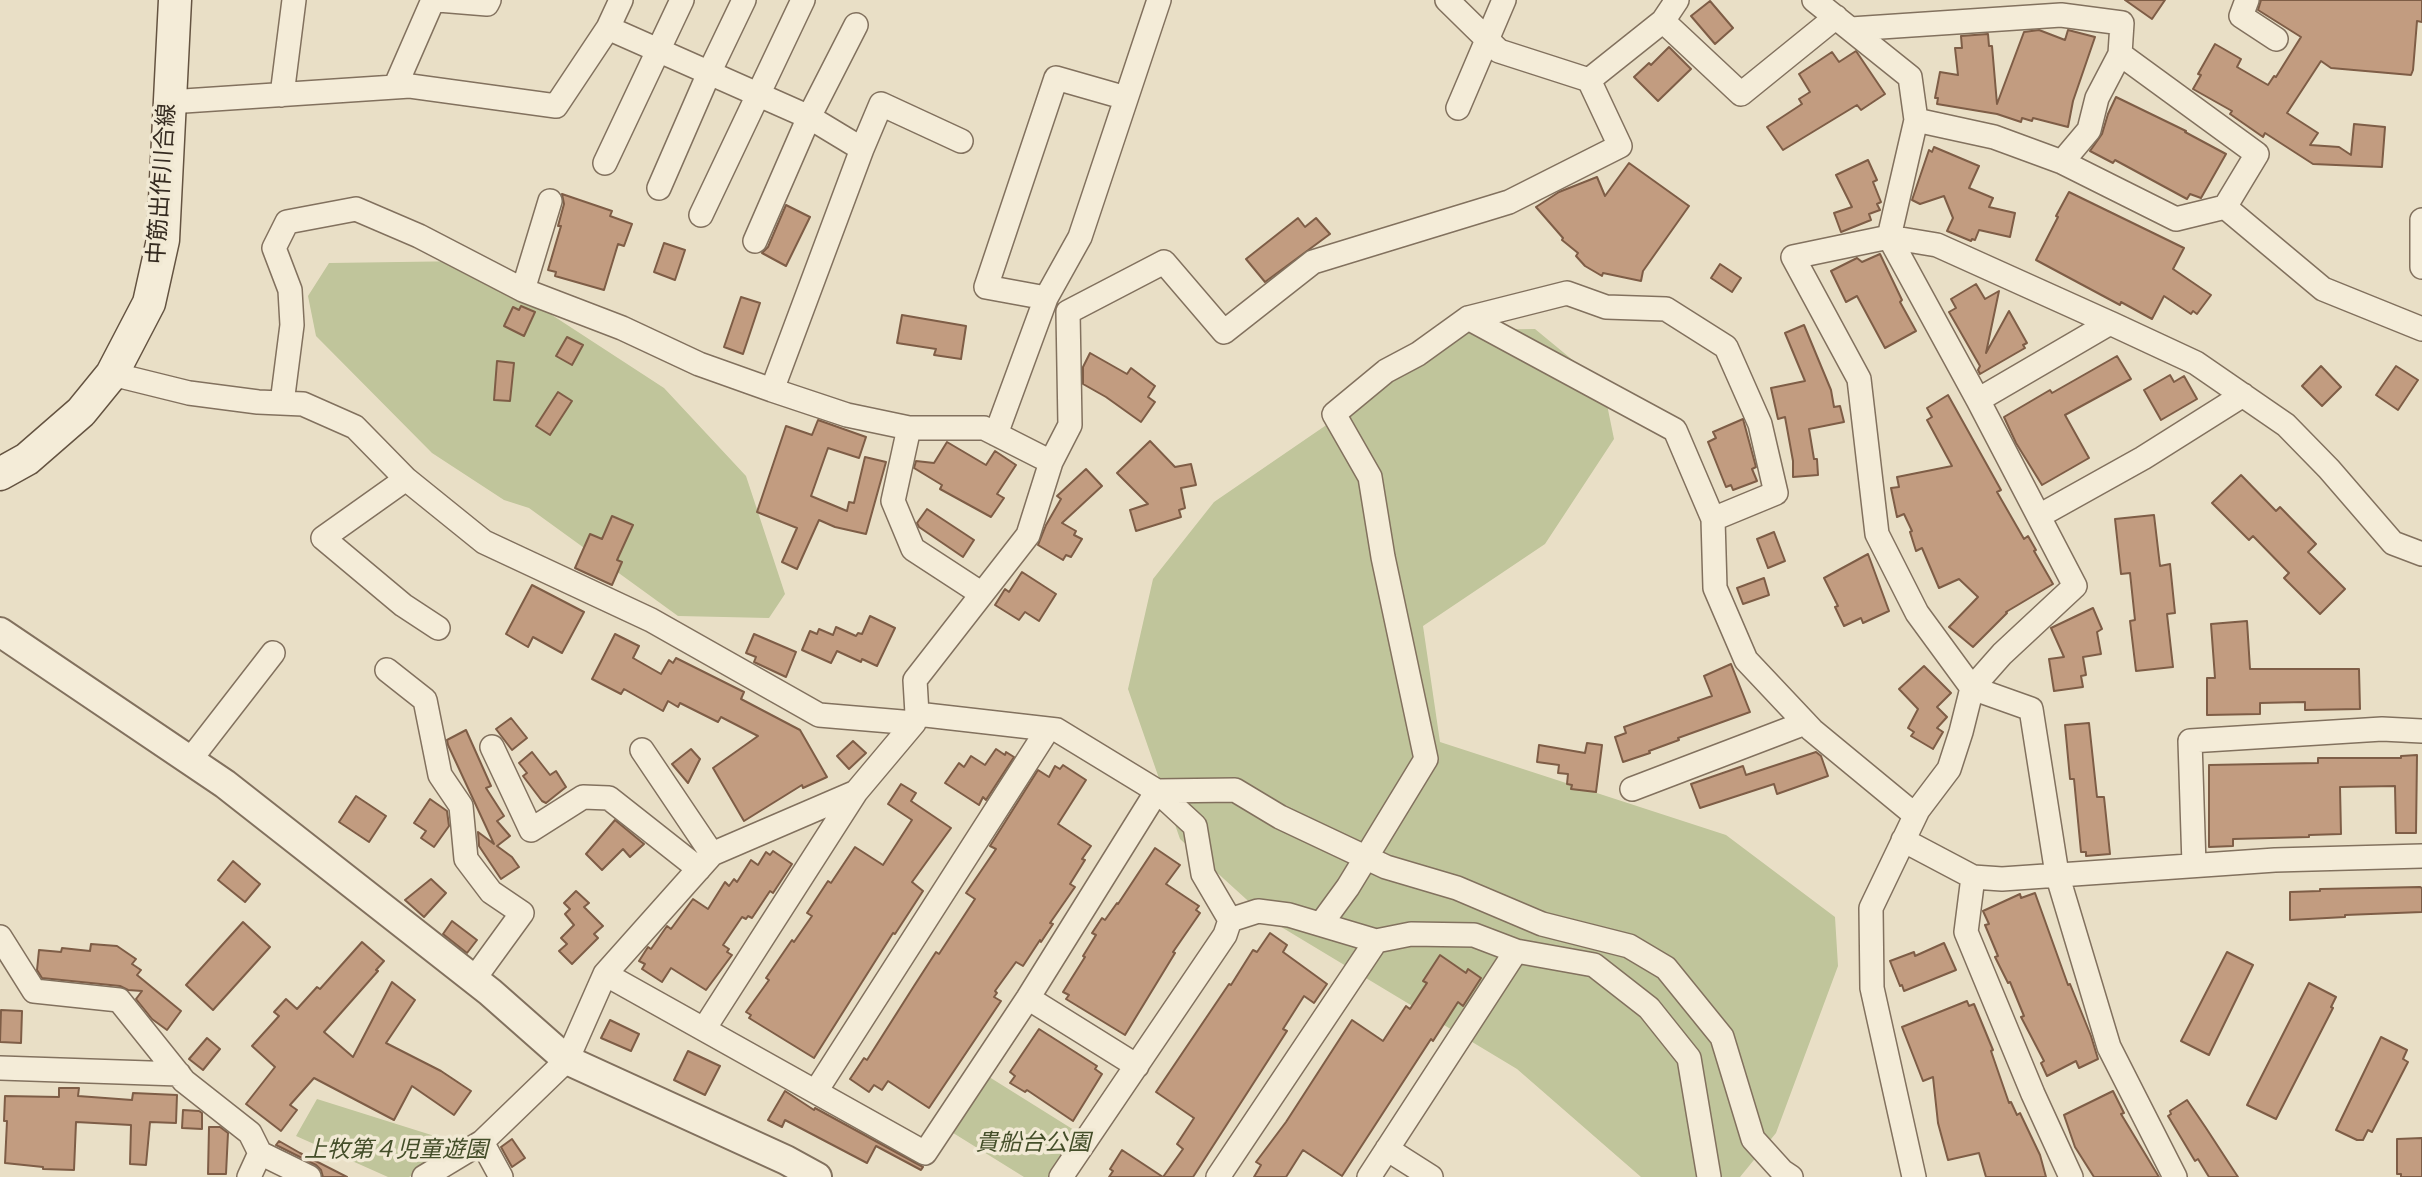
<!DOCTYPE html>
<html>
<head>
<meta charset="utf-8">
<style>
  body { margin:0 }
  canvas { display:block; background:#e9dfc6 }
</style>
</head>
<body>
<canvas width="2422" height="1177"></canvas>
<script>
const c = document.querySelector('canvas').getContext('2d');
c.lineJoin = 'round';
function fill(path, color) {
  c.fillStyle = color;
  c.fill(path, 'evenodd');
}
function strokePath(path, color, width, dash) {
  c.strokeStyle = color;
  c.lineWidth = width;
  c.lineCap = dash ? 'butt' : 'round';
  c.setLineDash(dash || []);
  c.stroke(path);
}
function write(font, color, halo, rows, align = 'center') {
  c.font = font + ' "Source Serif 4","Noto Sans JP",serif';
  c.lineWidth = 7;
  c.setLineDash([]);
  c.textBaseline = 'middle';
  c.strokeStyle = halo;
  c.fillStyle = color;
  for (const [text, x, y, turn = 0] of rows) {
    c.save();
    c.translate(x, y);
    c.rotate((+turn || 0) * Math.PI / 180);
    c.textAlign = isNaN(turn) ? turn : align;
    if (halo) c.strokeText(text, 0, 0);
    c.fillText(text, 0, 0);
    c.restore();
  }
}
fill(new Path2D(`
  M469 261 664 388 746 476 785 594 769 618 678 616 529 508 504 500 432 453 316 336 308 296 329 263Z
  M1535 329 1603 385 1614 439 1545 544 1423 626 1440 742 1726 835 1835 917 1838 966 1776 1133 1740 1177H1641L1517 1069 1268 919 1180 839 1128 689 1153 579 1214 502 1465 330Z
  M986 1075 1082 1135 1053 1177H1024L950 1131Z
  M317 1099 460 1144 409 1177H388L296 1136Z`), '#c0c59b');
const building = new Path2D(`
  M2125 0H2165L2152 19Z
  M2261 0H2422V22L2417 21 2413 70 2411 75 2331 68 2321 61 2287 113 2318 133 2310 145 2339 147 2351 155 2354 124 2385 127 2382 167 2313 164 2265 133 2263 137 2230 114 2232 111 2193 89 2201 75 2198 74 2215 44 2241 59 2237 67 2268 85 2274 76 2276 77 2301 37 2258 10Z
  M1710 1 1733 28 1715 44 1691 16Z
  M2039 30 2065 40 2068 30 2095 37 2073 101 2068 127 2033 118 2032 121 2022 118 2021 122 1997 114 1937 104 1938 98H1935L1940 72 1958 75 1955 48H1962L1961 36 1988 34 1989 46H1992L1997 104 2024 32Z
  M1669 47 1691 69 1658 101 1634 77 1649 63 1651 65Z
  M1856 51 1885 94 1861 110 1857 105 1783 150 1767 127 1802 104 1799 99 1810 92 1799 74 1832 52 1839 62Z
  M2116 97 2186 131 2185 132 2226 154 2201 198 2190 194 2187 199 2115 160 2113 163 2090 151 2102 134 2108 114Z
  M1934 147 1979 166 1969 188 1993 198 1989 207 2015 213 2010 237 1979 230 1975 240 1972 239 1971 241 1947 231 1953 218 1944 196 1920 204 1912 200 1929 150 1932 152Z
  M1868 160 1877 180 1873 182 1881 202 1877 204 1880 210 1869 214 1871 220 1841 232 1834 213 1852 207 1836 175Z
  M1629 163 1689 206 1643 271 1641 281 1603 273 1602 276 1585 266 1576 256 1578 253 1562 240 1563 238 1536 207 1559 192 1597 177 1605 196Z
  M2069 192 2184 248 2173 269 2211 295 2197 314 2193 311 2191 314 2164 296 2152 319 2121 302 2120 305 2036 260 2058 217 2056 216Z
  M562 194 612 211 610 216 632 224 624 246 618 244 604 290 555 276 556 272 548 270 561 226H558L564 204Z
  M786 205 810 217 786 266 762 253 768 247Z
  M1298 218 1305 227 1316 218 1330 234 1265 282 1246 259Z
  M664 243 685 250 675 280 654 272Z
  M1880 254 1902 300 1900 302 1916 331 1885 348 1857 296 1846 302 1831 271 1857 258 1862 262Z
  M1720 264 1741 278 1732 292 1711 278Z
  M1976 284 1985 299 1999 291 1986 353 2009 311 2027 343 2023 345 2025 348 1980 374 1978 370 1980 366 1949 312 1956 308 1951 299Z
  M741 297 760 303 743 354 724 347Z
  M521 306 535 312 524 336 504 326 513 307 519 310Z
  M902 315 966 326 961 359 934 355 936 349 897 343Z
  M1804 325 1831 390 1834 407 1840 406 1844 422 1809 429 1814 459H1817L1818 475 1793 477V461L1785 417 1778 419 1771 388 1805 381 1785 333Z
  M567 337 583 345 572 365 556 356Z
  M1090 353 1127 374 1131 368 1155 386 1148 397 1155 402 1141 422 1106 397 1083 384V367Z
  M2117 356 2131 379 2065 415 2089 458 2042 485 2016 443 2004 417 2050 390 2052 393Z
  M497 361 514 363 510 401 494 400Z
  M2321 366 2341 387 2322 406 2302 386Z
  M2396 366 2418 380 2398 410 2376 395Z
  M2170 375 2174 382 2184 376 2197 399 2161 420 2144 390Z
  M558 392 572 401 550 435 536 426Z
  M1948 395 2001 490 1997 492 2024 539 2028 536 2036 550 2034 551 2053 584 2006 612 2007 613 1973 647 1949 627 1978 597 1959 579 1939 588 1922 548 1916 551 1910 532 1912 531 1904 514 1897 517 1891 488 1899 487 1897 477 1952 466 1927 420 1932 417 1927 408Z
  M1743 419 1756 467 1752 469 1757 481 1733 490 1731 485 1726 487 1708 442 1716 438 1713 432Z
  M818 420 866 437 859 458 828 448 811 496 847 511 849 502 854 503 865 457 886 462 866 534 835 527 819 520 797 569 782 562 797 528 757 512 786 426 812 435Z
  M1150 441 1175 467 1191 464 1196 485 1181 488 1185 508 1179 510 1181 517 1136 531 1130 510 1148 504 1117 473Z
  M947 442 986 465 995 451 1016 465 997 494 1004 498 991 517 940 489 942 485 914 468 916 461 934 463Z
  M1086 469 1102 486 1062 523 1076 531 1074 535 1082 539 1071 557 1066 555 1063 560 1038 545 1046 525 1061 499 1057 496Z
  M2241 475 2276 511 2280 507 2316 544 2308 552 2345 589 2320 614 2284 578 2289 573 2253 536 2249 540 2212 503Z
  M927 509 974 540 963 557 919 527 917 523Z
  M2154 515 2160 566 2170 564 2175 613 2167 614 2173 667 2136 671 2130 621 2135 620 2130 573 2121 574 2115 519Z
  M612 516 633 525 617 560 622 562 612 585 575 568 590 534 602 539Z
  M1774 532 1785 561 1768 568 1757 539Z
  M1868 554 1889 611 1863 623 1861 618 1844 626 1835 607 1838 606 1824 578Z
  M1022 572 1056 594 1039 621 1025 612 1019 620 995 605 1005 589 1009 592Z
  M1764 578 1769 595 1743 604 1737 588Z
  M532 585 584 612 562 653 533 637 528 647 506 634Z
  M2093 608 2102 629 2097 632 2101 654 2083 657 2086 675 2081 676 2083 687 2054 691 2049 659 2064 657 2051 628Z
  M870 616 895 628 877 666 862 659 861 662 837 651 831 663 802 650 810 631 817 634 819 629 833 635 836 627 856 636 858 633 862 634Z
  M2247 621 2250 669H2359L2360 709 2305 710V702L2260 703V714L2207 715V678H2215L2211 624Z
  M615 634 639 646 633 658 661 674 669 660 673 663 676 658 744 692 741 699 800 730 827 777 803 788 802 785 744 821 713 768 758 736 721 717 718 722 680 703 678 707 668 701 663 711 624 689 621 694 592 679Z
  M754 634 796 652 786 677 754 662 756 657 746 653Z
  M1731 664 1750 712 1678 738 1679 740 1649 751 1650 753 1623 762 1615 737 1626 733 1624 727 1712 696 1704 676Z
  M1924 666 1951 693 1937 707 1947 717 1937 728 1943 732 1933 749 1911 736 1914 732 1908 728 1918 709 1899 689Z
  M511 718 527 738 512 750 496 729Z
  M2089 723 2097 797H2104L2110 854 2086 856V852H2081L2074 779H2070L2065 725Z
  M466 730 491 786 486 788 504 816 497 821 510 836 497 846 512 857 519 867 501 879 479 846 478 832 494 844 448 745 447 740Z
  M853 741 866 753 849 769 837 756Z
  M1587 743 1602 745 1596 792 1571 789 1572 785 1567 784 1568 774 1558 773 1559 765 1537 762 1539 745 1585 753Z
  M691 749 700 759 688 783 672 764Z
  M996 749 1005 755 1006 752 1014 757 986 800 983 797 979 805 945 783 959 763 964 767 971 756 985 765Z
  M532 752 550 775 556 771 566 787 546 803 542 801 523 776 527 773 519 763Z
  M1816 752 1821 756 1828 776 1777 794 1774 784 1700 808 1691 784 1743 766 1746 775Z
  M2417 755 2416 833H2396L2395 786 2340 787 2341 834 2309 835V837L2233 839V846L2209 847V765L2318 763V758H2401V756Z
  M1063 765 1086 780 1058 824 1091 846 1082 859 1085 860 1070 884 1075 887 1050 923 1053 924 1041 942 1040 940 1023 966 1016 962 995 991 997 993 994 997 1001 1001 929 1108 888 1081 882 1090 874 1085 869 1092 850 1079 864 1058 867 1060 914 986 936 952 939 954 975 899 966 893 996 849 990 846 1038 770 1049 777 1055 766 1060 769Z
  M901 784 916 793 911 801 951 828 912 882 923 891 895 934 893 933 814 1058 749 1018 751 1015 746 1012 769 980 766 978 792 940 794 942 812 916 807 913 828 881 831 883 855 847 883 865 912 820 888 804Z
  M356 796 386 816 369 842 339 822Z
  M430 799 447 811 449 826 434 847 421 838 426 831 414 823Z
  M615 820 644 844 630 857 623 849 602 870 586 854Z
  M1155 848 1180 865 1166 884 1199 906 1196 910 1200 913 1173 952 1175 953 1125 1035 1066 999 1069 995 1063 992 1085 957 1083 956 1096 935 1092 933 1102 918 1105 920 1117 903 1118 904Z
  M773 851 792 864 773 893 770 891 752 918 748 916 746 919 742 917 723 945 729 949 727 952 732 955 706 990 671 968 662 982 642 969 645 964 639 961 648 947 651 949 667 926 671 929 693 899 708 909 725 882 729 886 734 879 737 882 751 860 758 865 766 852 770 855Z
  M233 861 260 884 245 902 218 880Z
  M431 879 446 893 424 917 405 900Z
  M2420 887 2422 888V912L2345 915V917L2290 920V892L2320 891V889Z
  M576 891 589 903 584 907 603 926 594 934 598 938 572 964 559 951 567 944 561 938 574 925 565 914 570 909 564 903Z
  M2035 893 2068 985 2070 984 2091 1036 2098 1059 2079 1068 2076 1061 2047 1076 2041 1063 2044 1061 2021 1017 2024 1016 2010 982 2008 983 1995 957 1998 956 1985 925 1989 924 1983 911 2020 894 2021 898Z
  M452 921 477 940 467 953 443 934Z
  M243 922 270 947 213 1010 186 985Z
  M1270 933 1287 945 1283 952 1327 984 1314 1003 1304 996 1283 1029 1287 1031 1193 1177H1163L1183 1149 1177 1144 1194 1118 1156 1092 1229 984 1231 985 1253 950 1257 952Z
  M362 942 384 961 376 970 378 971 324 1032 353 1057 392 982 415 1000 386 1043 441 1071 471 1091 454 1115 412 1086 394 1120 314 1078 290 1105 297 1110 281 1131 246 1104 275 1067 252 1046 279 1016 274 1012 286 999 297 1009 317 987 320 989Z
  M1944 943 1956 970 1904 991 1902 985 1900 986 1890 961 1914 952 1915 956Z
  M91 944 117 946 136 959 132 964 141 970 137 975 181 1011 167 1030 152 1019 136 999 142 991 128 990 120 986 42 978 37 970 39 950 61 952 62 948 90 951Z
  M2227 952 2253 965 2209 1055 2181 1041Z
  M1440 955 1466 973 1468 969 1481 978 1463 1006 1458 1002 1433 1041 1431 1039 1342 1176 1303 1150 1286 1177H1254L1261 1165 1256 1162 1286 1122 1352 1020 1383 1041 1406 1006 1410 1009 1427 983 1423 981Z
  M2309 983 2336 997 2331 1007 2333 1008 2276 1119 2247 1105Z
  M1967 1001 1969 1006 1974 1004 1993 1050 1991 1051 2009 1103 2011 1102 2017 1115 2020 1113 2040 1155 2046 1177H1986L1979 1153 1948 1160 1938 1123 1933 1077 1923 1081 1902 1027Z
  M1 1010 22 1011 21 1043 0 1042Z
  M610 1020 639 1034 631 1051 601 1038Z
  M1039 1029 1097 1066 1095 1069 1102 1074 1073 1121 1027 1090 1025 1092 1010 1083 1015 1076 1010 1072Z
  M2381 1037 2407 1050 2403 1059 2408 1062 2372 1132 2368 1130 2363 1140H2357L2336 1130Z
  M207 1038 220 1049 203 1070 189 1059Z
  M688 1051 720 1066 705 1095 674 1080Z
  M59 1088H79L78 1096 132 1100 133 1093 177 1095 176 1123 150 1122 146 1165 130 1164 131 1125 76 1122 74 1170 43 1169V1167L5 1163 7 1121H4L5 1096 59 1097Z
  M785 1091 814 1110 815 1108 923 1167 921 1170 876 1146 867 1163 785 1120 782 1127 768 1120Z
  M2113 1091 2124 1113 2121 1114 2159 1177H2094L2075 1147 2064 1115Z
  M2187 1100 2206 1128 2238 1177H2209L2198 1159 2195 1161 2168 1116 2171 1114 2170 1111Z
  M183 1110 199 1111 202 1113V1129L182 1128Z
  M209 1127H220L228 1133 226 1174H208Z
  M2422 1138V1177H2401V1174H2397V1139Z
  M512 1139 525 1158 512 1167 501 1147Z
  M279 1141 300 1153 347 1177H323L321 1170 316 1165 276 1145Z
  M1122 1150 1163 1177H1109L1113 1171 1110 1169Z`);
fill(building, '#c29c80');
strokePath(building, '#7e5d46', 2);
const minor = new Path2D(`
  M438 0 487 4 489 0
  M1814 0 1910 77 1916 120
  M2247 0 2241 16 2276 39
  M1663 21 1741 94 1836 17
  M608 28 621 0
  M1851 29 2061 15 2122 23 2120 54
  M1589 80 1663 21 1677 0
  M395 87 433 0
  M282 95 294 0
  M169 102 410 86 556 106 608 28 809 117 862 149 772 390 847 415 909 428H984L1051 462
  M1458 108 1504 0
  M862 149 881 104 961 141
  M2062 162 2089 130 2097 98 2120 54 2257 154 2225 207
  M605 163 682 0
  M659 188 709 73 744 0
  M701 215 803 0
  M2422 220V267
  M755 241 809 117 856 25
  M523 290 550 201
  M1046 298 986 287 1056 78 1126 98
  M1468 318 1567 293 1606 307 1666 309 1726 347 1760 424 1776 493 1713 519
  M2110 323 1937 245 1889 237 1793 257 1859 379 1877 534 1917 613 1972 688 2031 709 2057 874 2109 1047 2175 1177
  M112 374 189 393 258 402 303 404 355 427 406 479 484 542 651 620 819 715 914 723
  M1978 400 1889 237 1916 120 1994 137 2062 162 2176 219 2225 207 2323 289 2422 329
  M282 403 292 325 290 290 274 248 287 222 356 209 419 236 523 290 622 328 699 364 772 390
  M909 428 893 501 913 549 982 594
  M996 434 1046 298 1080 237 1159 0
  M406 479 323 538 403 605 438 628
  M2039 516 2143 458 2243 395
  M387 670 425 700 440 775 461 806 466 859 491 892 522 913 474 979
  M917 714 1057 730 1157 791 1195 826 1203 874 1230 920
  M492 747 531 830 583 797 609 798 699 869
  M642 750 712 854
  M190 760 273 653
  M1632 789 1805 723
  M1157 791 1235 790 1280 817 1386 867 1457 888 1542 924 1629 946 1666 968 1722 1037 1753 1139 1782 1171 1791 1177
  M1903 840 1973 877 2002 879 2275 860 2422 856
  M2194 865 2190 741 2382 729 2422 731
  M1973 877 1966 932 2033 1094 2071 1177
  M1230 920 1258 911 1289 915 1376 941 1411 934 1474 935 1516 951 1594 965 1649 1008 1689 1058 1709 1177
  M1321 924 1348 887 1426 759 1383 557 1370 477 1334 414 1386 371 1418 354 1468 318 1675 430 1713 519 1715 588 1746 660 1812 730 1915 815
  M0 937 34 991 119 1000 184 1081 250 1133 260 1153 309 1177
  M605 974 925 1153 1028 998 1157 791
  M1028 998 1137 1066
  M704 1029 856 792
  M0 1068 179 1074
  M816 1091 1048 729
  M482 1142 501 1177
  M1387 1149 1431 1177
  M249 1177 260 1153
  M424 1177 482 1142 567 1060 605 974 712 854 856 792 914 723 917 714 915 680 1028 535 1051 462 1070 425 1068 312 1164 262 1224 332 1313 262 1509 202 1620 146 1589 80 1499 51 1447 0
  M1061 1177 1225 935 1230 920
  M1218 1177 1376 941
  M1369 1177 1516 951
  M1914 1177 1872 988 1871 908 1918 810 1949 769 1961 732 1972 688 2002 654 2075 586 1978 400 2110 323 2196 363 2286 425 2329 469 2393 543 2422 554`);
const tertiary = new Path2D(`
  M0 632 225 784 490 992 567 1060 786 1160 817 1177`);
const secondary = new Path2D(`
  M0 474 27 459 81 412 112 374 149 303 163 240 175 0`);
strokePath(minor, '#82715e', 26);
strokePath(tertiary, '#82715e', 32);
strokePath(secondary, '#645341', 35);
strokePath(minor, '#f4ecd8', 23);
strokePath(tertiary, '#f4ecd8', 28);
strokePath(secondary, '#f4ecd8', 32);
write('23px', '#342a20', '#f1e9d4', [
  ["中筋出作川合線",163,184,-86]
]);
write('italic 23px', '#444e29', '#f1e9d4', [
  ["貴船台公園",1033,1144],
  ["上牧第４児童遊園",396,1151]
]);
</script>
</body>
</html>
